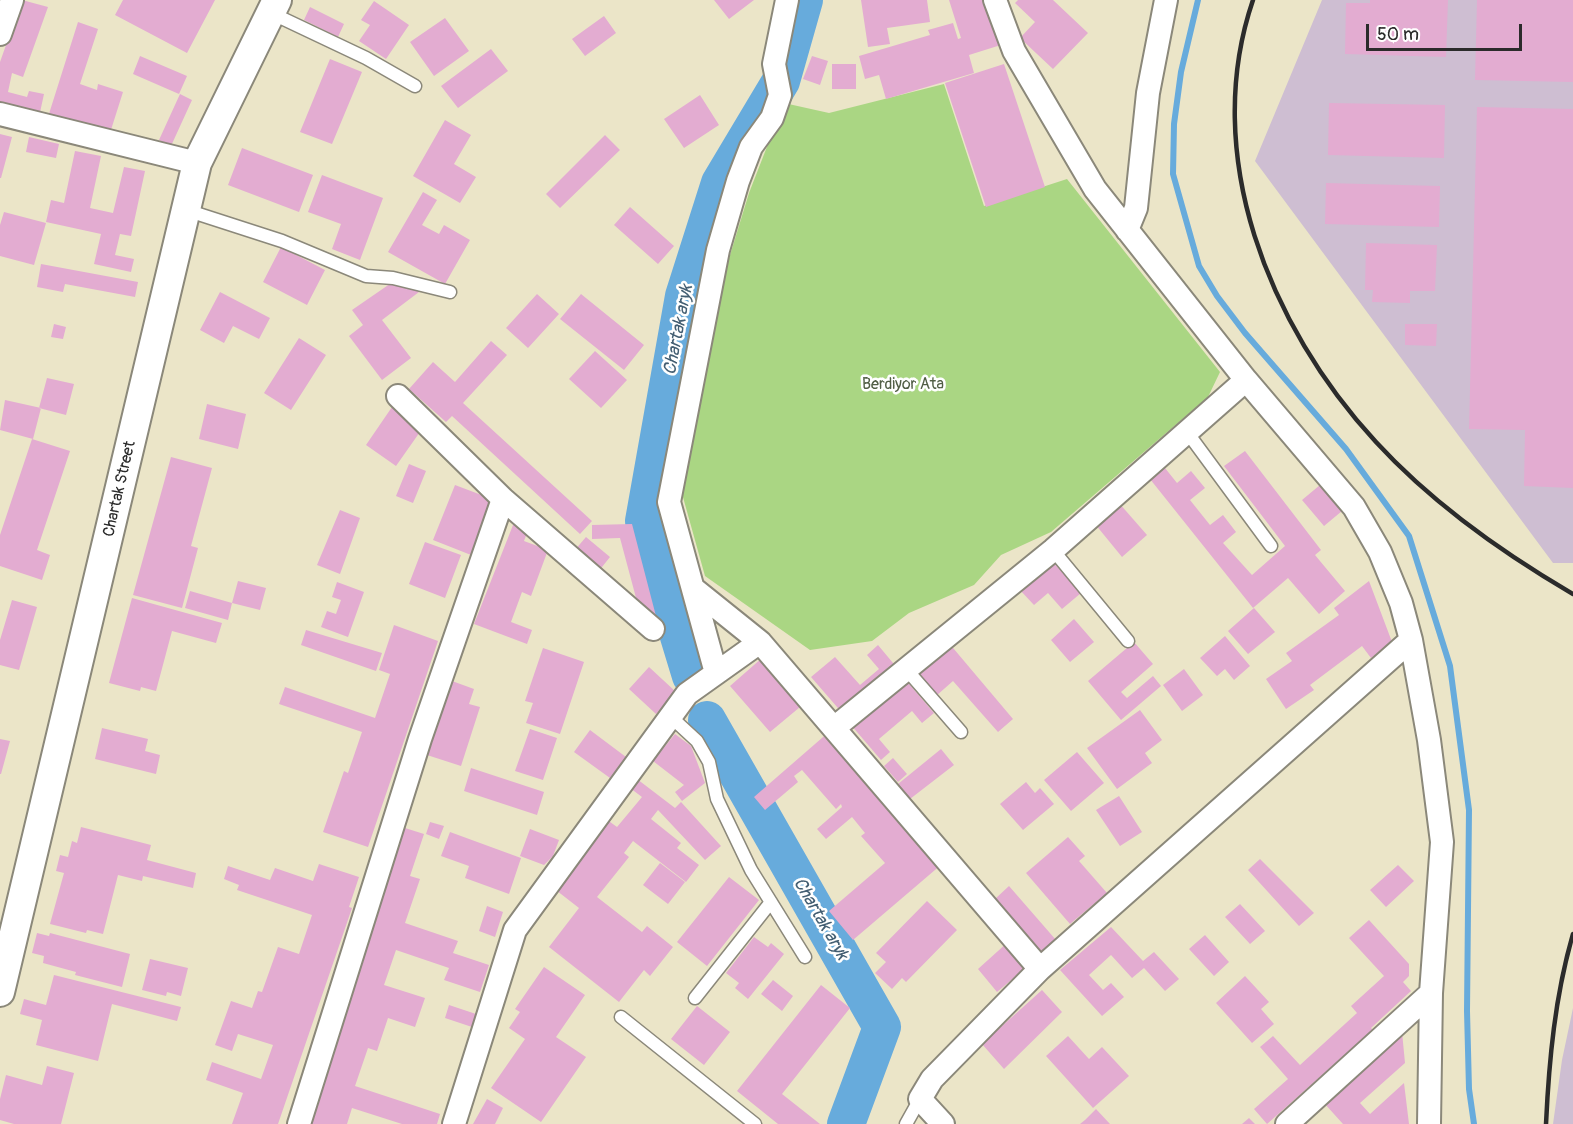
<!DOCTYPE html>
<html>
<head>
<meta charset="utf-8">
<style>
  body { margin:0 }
  #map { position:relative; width:1573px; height:1124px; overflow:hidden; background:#ebe5c8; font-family:Pangolin,sans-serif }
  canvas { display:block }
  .scale { position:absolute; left:1366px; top:24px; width:156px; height:27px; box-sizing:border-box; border:3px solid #2b2b2b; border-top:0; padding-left:8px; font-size:18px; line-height:21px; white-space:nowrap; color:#2b2b2b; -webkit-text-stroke:4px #fff; paint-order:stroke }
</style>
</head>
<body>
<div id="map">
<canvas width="1573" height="1124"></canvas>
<div class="scale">50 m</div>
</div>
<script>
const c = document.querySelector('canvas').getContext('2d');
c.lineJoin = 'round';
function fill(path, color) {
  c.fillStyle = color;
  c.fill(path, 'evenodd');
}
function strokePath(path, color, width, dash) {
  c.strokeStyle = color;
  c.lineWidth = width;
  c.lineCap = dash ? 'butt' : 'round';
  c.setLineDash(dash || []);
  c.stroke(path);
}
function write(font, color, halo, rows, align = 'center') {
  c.font = font + ' Pangolin,sans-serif';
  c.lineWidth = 5;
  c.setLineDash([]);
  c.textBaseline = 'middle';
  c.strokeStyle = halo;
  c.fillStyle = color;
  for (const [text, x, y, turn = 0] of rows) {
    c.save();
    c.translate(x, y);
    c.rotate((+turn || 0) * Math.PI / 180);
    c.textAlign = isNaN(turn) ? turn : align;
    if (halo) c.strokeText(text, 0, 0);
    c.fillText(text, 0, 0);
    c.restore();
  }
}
fill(new Path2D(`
  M1322 0H1573V563H1553L1255 161Z
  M1573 1008V1124H1553L1562 1060Z`), '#cebed2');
fill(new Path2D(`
  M944 84 984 206 1067 179 1220 372 1208 397 1051 532 1001 555 974 585 909 613 872 641 810 650 705 576 681 490 727 265 749 193 784 103 829 113Z`), '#aad683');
strokePath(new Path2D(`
  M1198 0 1181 72 1174 124 1173 174 1199 266 1217 296 1245 333 1346 449 1409 536 1450 666 1469 810 1467 1011 1469 1089 1474 1124`), '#67abdc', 6);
strokePath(new Path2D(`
  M691 676 644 521 684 296 720 183 781 81 804 0
  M707 720 882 1027 846 1124`), '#67abdc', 38);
fill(new Path2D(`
  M22 0 48 7 23 77 12 73 8 92 27 97 29 91 44 94 39 117 0 107V62Z
  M123 0H215L187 53 115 15Z
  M714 0H754L729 19Z
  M861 0H927L930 22 887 28 890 44 868 47Z
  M949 0H985L1004 44 969 55 974 73 886 99 879 75 865 79 859 56 930 35 928 30 953 23 958 39 961 38Z
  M1018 0H1053L1088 33 1053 69 1020 38 1035 22 1015 3Z
  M1370 0H1448L1446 57 1345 54 1346 3H1370Z
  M1477 0H1573V82L1475 80Z
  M374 1 409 25 386 59 359 41 370 25 361 20Z
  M310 7 344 24 338 37 304 20Z
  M604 16 616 33 585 56 572 39Z
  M445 18 469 51 434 76 410 42Z
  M78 22 98 29 80 84 97 90 98 84 123 92 110 133 48 117Z
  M491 49 508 71 458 108 441 86Z
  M140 56 187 76 179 94 133 74Z
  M812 56 828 61 820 85 803 79Z
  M330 59 362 72 332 144 300 132Z
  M832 64H856V89H832Z
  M1004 64 1045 187 986 207 945 83Z
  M180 94 192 100 171 146 159 140Z
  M700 95 719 125 684 148 664 119Z
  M1329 103 1445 105 1444 158 1328 155Z
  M1477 107 1573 109V488L1524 486 1525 430 1469 429Z
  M445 120 471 135 454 164 476 177 460 203 413 176Z
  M0 134 12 137 1 178H0Z
  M605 135 620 150 560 208 546 194Z
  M29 137 59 144 56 158 26 152Z
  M242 148 313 175 299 212 228 185Z
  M75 151 101 156 90 208 113 213 124 167 145 171 131 236 120 234 115 255 134 259 131 272 94 264 101 234 46 222 51 200 64 203Z
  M322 175 383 198 360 260 332 249 341 224 308 212Z
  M1326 183 1440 186 1439 227 1325 224Z
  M423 192 437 200 422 225 439 234 444 225 470 240 445 284 388 252Z
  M630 207 674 246 658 264 614 225Z
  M4 212 46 223 34 265 0 256V225Z
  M1366 243 1437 245 1435 291H1410V303L1372 302 1373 290H1365Z
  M281 247 325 270 307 305 263 282Z
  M41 264 138 282 135 297 65 284 63 292 37 287Z
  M397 279 419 292 382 320 411 358 382 380 349 336 363 325 352 310Z
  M220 292 270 318 259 339 233 326 224 343 200 330Z
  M537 294 559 314 528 348 506 328Z
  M581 294 644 345 624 370 560 319Z
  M54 324 66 327 63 339 51 337Z
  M1405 324H1437L1436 346 1405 345Z
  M299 338 326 355 291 410 264 393Z
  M491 341 507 355 463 403 592 521 580 534 452 416 446 422 409 389 433 362 455 382Z
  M595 351 627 380 601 408 569 379Z
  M47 378 74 384 66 415 39 408Z
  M5 400 41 408 33 439 0 430Z
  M207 404 246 414 238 449 199 439Z
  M392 407 422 429 396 466 366 445Z
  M32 439 70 451 37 550 50 555 42 580 0 566V535Z
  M1245 451 1321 550 1315 555 1345 591 1319 614 1288 578 1253 608 1150 479 1165 468 1177 483 1191 471 1205 488 1190 500 1210 525 1223 515 1236 532 1223 543 1252 575 1285 546 1224 466Z
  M171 457 212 468 191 546 198 548 182 608 133 595Z
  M409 464 426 471 413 503 396 496Z
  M455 485 492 499 471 555 433 540Z
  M1320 485 1342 511 1324 526 1302 500Z
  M1119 503 1147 535 1122 557 1095 524Z
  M340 510 360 518 340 574 317 565Z
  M515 520 530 525 524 541 548 550 531 596 522 592 511 622 532 630 527 644 474 624Z
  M632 524 657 620 639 609 620 538 592 539V525Z
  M586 537 610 557 598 572 574 551Z
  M425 542 461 555 445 598 409 584Z
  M1052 561 1081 593 1062 609 1048 593 1034 605 1019 589Z
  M238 581 266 588 260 610 232 603Z
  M1369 581 1392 642 1371 658 1362 646 1310 685 1314 690 1286 709 1266 679 1292 661 1286 653 1339 615 1334 608Z
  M337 582 364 592 348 637 321 627 327 611 336 614 341 600 332 597Z
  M190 591 232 603 228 620 185 608Z
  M132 598 222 623 216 643 172 631 156 691 141 687 140 691 109 683Z
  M12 600 37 607 19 670 0 665V640Z
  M1254 608 1275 632 1248 654 1228 631Z
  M1074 619 1094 642 1070 662 1051 640Z
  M394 625 438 641 368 847 323 832 344 771 348 773 362 732 279 704 285 687 375 718 390 674 379 670Z
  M306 630 382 653 376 671 301 645Z
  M1225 636 1250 666 1234 680 1225 669 1217 676 1200 658Z
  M948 642 1013 719 998 732 953 681 936 696 914 671Z
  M1134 642 1153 664 1121 692 1127 698 1153 676 1161 686 1121 720 1088 681Z
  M878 645 898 669 844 715 811 677 835 657 860 685 879 669 867 655Z
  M543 648 584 662 560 734 526 723 533 703 525 701Z
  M762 658 806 702 770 732 730 686Z
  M649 667 676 692 656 714 629 689Z
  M1184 669 1203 695 1182 711 1163 685Z
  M904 678 934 713 922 723 912 711 879 739 890 752 881 760 851 725Z
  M452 681 474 689 469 704 480 707 461 766 427 755Z
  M1140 710 1162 740 1145 753 1152 763 1117 789 1087 748Z
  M102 728 148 739 145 751 160 755 156 774 95 759Z
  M530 729 557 738 543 780 515 771Z
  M590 730 626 757 610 778 574 752Z
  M830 731 942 864 853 940 829 911 885 863 861 836 865 833 852 817 826 839 817 829 842 807 841 804 836 809 802 770 794 776 798 782 765 810 754 797Z
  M675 734 691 746 705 783 682 801 675 792 684 785 653 761Z
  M0 739 10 741 1 774H0Z
  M941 749 954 765 910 799 898 784Z
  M1077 752 1104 783 1071 811 1044 780Z
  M893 758 907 774 898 782 884 766Z
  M471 768 544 792 537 815 464 791Z
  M637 779 675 808 681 802 721 846 705 860 658 810 651 819 681 843 677 848 699 865 686 882 633 841 624 853 629 857 597 897 642 932 647 926 673 947 650 976 644 970 619 1002 549 947 579 908 552 887 606 819 617 827 642 797 630 788Z
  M1026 782 1035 793 1040 788 1054 804 1023 830 1000 804Z
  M1119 796 1142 832 1120 846 1096 810Z
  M430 822 444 826 439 839 426 834Z
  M81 827 151 845 147 860 196 873 193 888 143 876 142 881 118 875 103 934 87 930 86 933 50 924 64 873 56 871 60 855 68 857 72 841 77 843Z
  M405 828 424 834 410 876 420 879 405 923 458 941 453 953 489 965 480 992 444 980 449 968 396 950 384 985 425 998 415 1027 388 1018 377 1051 368 1048 355 1086 440 1114 437 1124H402L352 1108 347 1124H310L338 1038 334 1037Z
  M530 829 559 840 553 856 544 865 520 856Z
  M450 832 521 858 509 894 465 878 469 866 441 856Z
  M1068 837 1085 856 1079 861 1107 893 1070 924 1026 873Z
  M1260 859 1314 913 1299 926 1248 870Z
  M660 863 685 882 668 904 643 885Z
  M319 864 359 877 349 907 352 908 278 1124H232L243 1093 206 1080 212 1062 261 1079 273 1045 238 1034 232 1051 215 1045 231 1001 252 1008 258 991 262 992 278 947 299 954 312 915 237 890 239 885 224 879 228 866 270 880 275 868 313 881Z
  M1398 865 1414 881 1386 907 1370 890Z
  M729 877 759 900 707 966 677 942Z
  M1009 886 1056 940 1041 953 995 899Z
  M927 901 957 930 906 982 902 978 892 989 875 973 886 962 876 953Z
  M1240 904 1265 931 1250 944 1225 917Z
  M487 906 503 912 495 937 479 931Z
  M1369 920 1409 964V976L1403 982 1411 991 1371 1028 1373 1030 1267 1124 1254 1109 1288 1079 1260 1047 1273 1036 1300 1065 1357 1013 1351 1006 1384 976 1349 938Z
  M1111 927 1143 961 1154 952 1179 979 1165 991 1144 968 1132 978 1111 955 1089 975 1103 990 1111 983 1124 997 1102 1016 1060 970Z
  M37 933 49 936 50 933 130 954 122 987 75 975 76 972 43 963 44 956 32 953Z
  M1205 935 1229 962 1214 976 1189 949Z
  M754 937 768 947 771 943 784 954 748 999 735 988 739 983 726 973Z
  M1008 942 1028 966 997 992 978 969Z
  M150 959 188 968 181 996 167 992 166 996 142 990Z
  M544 967 585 995 556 1037 586 1057 541 1122 491 1088 525 1039 509 1028 520 1012 515 1009Z
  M54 975 181 1007 177 1021 112 1004 98 1061 36 1045 42 1020 20 1014 24 999 46 1005Z
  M1245 976 1269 1002 1261 1009 1274 1024 1252 1043 1216 1003Z
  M773 980 793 996 782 1011 761 994Z
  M821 985 850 1008 782 1094 820 1124H778L737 1091Z
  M1042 990 1062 1012 1004 1069 982 1044Z
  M449 1005 476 1014 472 1027 445 1018Z
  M697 1006 730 1032 704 1065 671 1039Z
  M1402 1032 1405 1063 1360 1103 1370 1114 1404 1083 1409 1124H1343L1324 1103Z
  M1068 1036 1089 1059 1102 1047 1129 1076 1093 1108 1046 1056Z
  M47 1066 74 1073 61 1124H14L0 1120V1099L6 1075 42 1085Z
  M487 1099 503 1108 495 1124H473Z
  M1096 1109 1110 1124H1080L1085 1120Z
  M1249 1118 1255 1124H1242Z`), '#e3acd1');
const service = new Path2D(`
  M271 13 366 58 415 86
  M186 210 282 241 366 276 393 278 450 292
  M1187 432 1271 546
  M1053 550 1128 641
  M906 669 961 732
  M671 717 697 741 709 762 717 799 751 870 805 957
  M695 998 771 902
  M621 1017 755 1124
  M906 1124 920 1099`);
const minor = new Path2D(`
  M995 0 1014 51 1095 189 1246 380 1354 507 1380 552 1401 603 1411 640 1429 740 1442 842 1431 993 1429 1124
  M0 34 12 0
  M0 114 197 163
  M1127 230 1136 208 1148 93 1166 0
  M398 396 503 499 653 629
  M694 589 760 642
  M716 673 669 502 718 250 738 181 751 147 772 118 780 95 774 64 787 0
  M834 728 1053 550 1246 380
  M299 1124 420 739 503 499
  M454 1124 515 930 687 694 760 642 1040 969
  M943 1124 920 1099 932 1079 1040 969 1411 640
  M1287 1124 1431 993`);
const tertiary = new Path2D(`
  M0 992 197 163 277 0`);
strokePath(service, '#8b887a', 15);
strokePath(minor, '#8b887a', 26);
strokePath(tertiary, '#8b887a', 32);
strokePath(service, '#fff', 12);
strokePath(minor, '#fff', 22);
strokePath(tertiary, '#fff', 28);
strokePath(new Path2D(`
  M1253 0C1200 155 1269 326 1376 442 1432 503 1501 552 1573 594
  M1546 1124C1549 1060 1555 996 1573 934`), '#2b2b2b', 4.5);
write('16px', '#515e45', '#fff', [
  ["Berdiyor Ata",903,385]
]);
write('16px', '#2b2b2b', '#fff', [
  ["Chartak Street",120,489,-77]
]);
write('italic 18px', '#435e72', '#fff', [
  ["Chartak aryk",679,330,-79],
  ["Chartak aryk",820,919,60]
]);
</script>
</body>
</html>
